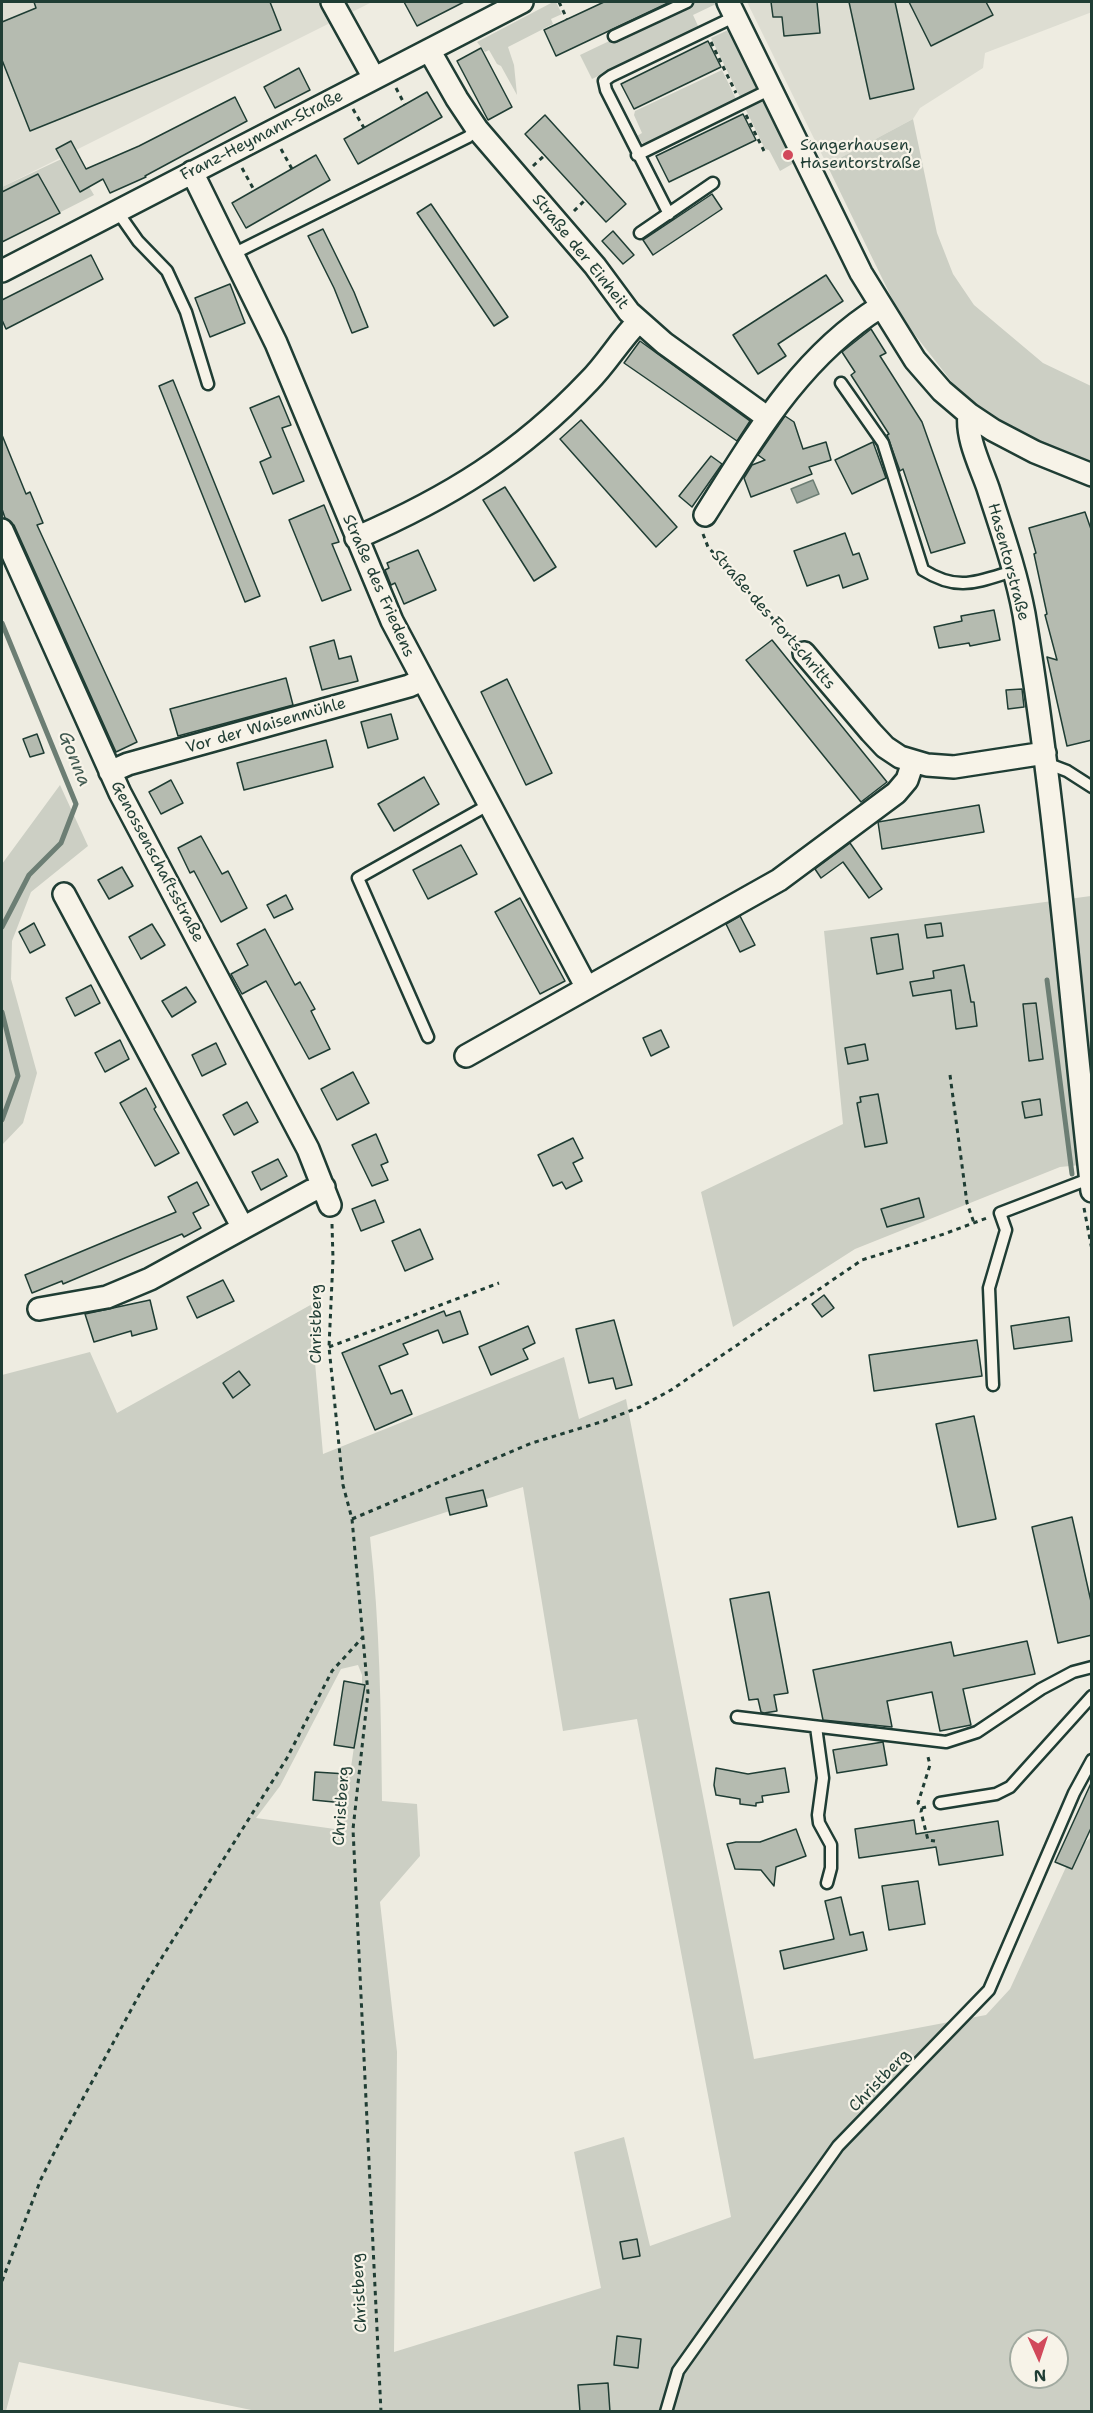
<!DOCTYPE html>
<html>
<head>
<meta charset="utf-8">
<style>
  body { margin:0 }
  #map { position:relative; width:1093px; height:2413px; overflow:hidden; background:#eeece1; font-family:"Shantell Sans",sans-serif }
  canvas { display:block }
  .frame { position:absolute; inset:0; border:3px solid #1f3d34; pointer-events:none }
  .north { position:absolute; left:1009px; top:2329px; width:60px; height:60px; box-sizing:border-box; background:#f7f3e8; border:2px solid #a1aaa0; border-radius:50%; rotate:177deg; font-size:16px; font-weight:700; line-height:24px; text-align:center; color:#1f3d34 }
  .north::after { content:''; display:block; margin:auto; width:21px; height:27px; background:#d1495b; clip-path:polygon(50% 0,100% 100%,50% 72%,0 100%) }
</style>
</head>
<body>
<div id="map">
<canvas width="1093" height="2413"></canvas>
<div class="frame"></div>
<div class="north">N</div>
</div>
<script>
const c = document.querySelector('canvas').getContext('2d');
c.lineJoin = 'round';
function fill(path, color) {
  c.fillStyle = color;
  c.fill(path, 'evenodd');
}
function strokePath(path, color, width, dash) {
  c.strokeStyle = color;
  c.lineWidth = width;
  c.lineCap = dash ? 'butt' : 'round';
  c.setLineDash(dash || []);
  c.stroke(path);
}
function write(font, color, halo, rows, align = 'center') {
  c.font = font + ' "Shantell Sans",sans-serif';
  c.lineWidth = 4.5;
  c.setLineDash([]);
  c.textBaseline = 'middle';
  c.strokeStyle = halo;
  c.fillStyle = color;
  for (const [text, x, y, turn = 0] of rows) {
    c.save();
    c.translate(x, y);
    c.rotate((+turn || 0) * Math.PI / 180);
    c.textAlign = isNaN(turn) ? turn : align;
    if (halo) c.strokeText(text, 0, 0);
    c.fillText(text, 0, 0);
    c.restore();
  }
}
fill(new Path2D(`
  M2 2H372L2 187Z
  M747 2H1091L1092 12 985 53 983 68 920 108 913 119 827 165Z`), '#ddddd2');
fill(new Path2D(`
  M553 2H556L562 14 551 19 553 24 508 47 514 65 517 95 501 66 497 64 489 50 485 52 477 42Z
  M691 2H714L716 4 693 15 699 28 592 79 580 55Z
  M728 30 757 87 752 93 741 99 711 38Z
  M722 70 737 101 644 145 637 136 642 133 634 115 635 111Z
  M761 101 764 103 794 163 780 171 769 150 765 149 745 108Z
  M913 119 937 233 953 274 974 305 1043 363 1091 386V464L1026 438 962 395 901 317 827 165Z
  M70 155 94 195 2 242V187Z
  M60 785 88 846 31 892 12 941 11 979 37 1073 23 1123 2 1145V864Z
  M1091 896V1164L1060 1167 855 1249 733 1327 701 1192 843 1124 824 931Z
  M314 1303V1351L323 1454 564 1357 579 1419 626 1399 754 2059 986 2015 1010 1989 1072 1854 1091 1837V2411L261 2412 19 2362 6 2411 2 2412V1375L90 1352 117 1413ZM523 1487 563 1731 637 1719 731 2217 650 2246 624 2137 574 2152 601 2288 394 2352 397 2052 380 1902 420 1856 417 1804 382 1801C381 1712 380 1626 370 1537ZM358 1665 362 1675V1691L342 1830 256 1818 280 1786 341 1669ZM1021 2341H1057V2377H1021Z`), '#cccfc4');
const water = new Path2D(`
  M813 480 819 494 797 503 791 489Z`);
fill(water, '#9fa99f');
strokePath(water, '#6c7e74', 1.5);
strokePath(new Path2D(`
  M2 623 76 804 61 843 29 875 2 927
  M1047 980 1072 1174
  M2 1012 18 1076 2 1120`), '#6c7e74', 5);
const building = new Path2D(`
  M34 2H270L281 30 30 131 2 60V22L36 8Z
  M404 2H464L417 26Z
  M604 2H670L556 56 544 30Z
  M771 2H817L820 33 784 36 782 17H773Z
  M849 2H895L914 89 870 99Z
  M909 2H986L993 15 931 46Z
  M708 41 721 67 634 109 621 84Z
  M481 48 512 107 488 120 457 61Z
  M299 68 310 90 275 108 264 87Z
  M427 92 442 117 358 164 344 139Z
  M235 97 247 121 145 176 146 177 110 193 103 179 80 192 56 149 71 141 86 169 139 146Z
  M743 114 756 140 669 182 656 156Z
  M545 115 626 204 606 222 525 134Z
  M316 155 330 180 246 228 232 203Z
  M38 174 60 213 2 242V192Z
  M712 194 722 209 653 255 643 240Z
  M431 204 508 317 494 326 417 213Z
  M323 229 354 292 368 327 352 333 334 288 308 236Z
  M613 231 634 255 623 264 602 241Z
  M91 255 103 279 6 329 2 320V300Z
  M826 275 843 301 778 344 786 356 758 374 733 335Z
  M230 284 245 323 210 337 195 298Z
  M871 329 886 353 880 356 922 422 965 543 931 553 903 469 900 471 887 435 889 434 851 375 855 372 842 352Z
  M640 341 750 421 737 441 624 363Z
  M173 380 260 596 245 602 159 386Z
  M279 396 291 425 282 428 304 481 273 494 260 462 271 457 250 408Z
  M785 416 794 422 803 449 826 442 831 460 809 467 812 474 751 497 744 478 752 465 765 460 758 455Z
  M581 420 677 527 656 547 560 439Z
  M2 435 26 494 30 492 43 523 37 525 137 742 116 752 14 525 5 518 2 509Z
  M873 442 886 478 852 494 835 460Z
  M711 456 722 464 692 507 679 496Z
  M505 487 556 567 534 581 483 500Z
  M324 505 339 542 332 544 351 590 322 601 289 520Z
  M1085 512 1092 532V740L1067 746 1047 657 1057 660 1045 615 1047 614 1034 554 1036 553 1029 528Z
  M845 533 853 555 859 553 868 579 843 588 839 575 807 586 794 551Z
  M418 550 436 590 404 604 395 583 391 585 385 570 389 568 387 563Z
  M994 610 1000 640 970 646 969 643 939 648 934 627 962 621 961 616Z
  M334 640 339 659 351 656 358 681 322 690 310 647Z
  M772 640 887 782 861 802 746 660Z
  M286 678 293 705 178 736 170 709Z
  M507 679 552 773 526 785 481 692Z
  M1022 689 1024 707 1008 709 1006 690Z
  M391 714 398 739 368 748 361 722Z
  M37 734 44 753 30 757 23 739Z
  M326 740 333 767 244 790 237 763Z
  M424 777 439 804 394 831 378 804Z
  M171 780 183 803 161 814 149 792Z
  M979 805 984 832 882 849 878 822Z
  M201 836 222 874 228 871 247 908 221 922 194 871 190 873 178 848Z
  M850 843 882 889 869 898 843 862 821 878 815 869Z
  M461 845 477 874 428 899 413 870Z
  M122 867 133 886 109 899 98 880Z
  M286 895 293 909 274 918 267 905Z
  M520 898 565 981 540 994 495 912Z
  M740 916 755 945 740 952 726 924Z
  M34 923 45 945 30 953 19 932Z
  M941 923 943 936 927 938 925 925Z
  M152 924 165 945 141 959 129 937Z
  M265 929 295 985 300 982 315 1009 311 1011 330 1049 309 1059 266 981 242 994 231 974 248 965 237 944Z
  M898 934 903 969 877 974 871 938Z
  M964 965 971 1002H974L977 1026 956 1029 951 990 913 996 910 982 934 978 933 971Z
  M91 985 100 1003 75 1016 66 998Z
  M186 987 196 1002 172 1017 162 1001Z
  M1036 1003 1043 1059 1029 1061 1023 1004Z
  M661 1030 669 1047 651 1056 643 1038Z
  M120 1040 129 1059 105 1072 95 1053Z
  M216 1043 226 1064 202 1076 192 1055Z
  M865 1044 868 1060 848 1064 845 1048Z
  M353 1072 369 1103 337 1120 321 1089Z
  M146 1088 156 1107 154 1109 179 1153 155 1166 120 1103Z
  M878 1094 887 1143 865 1147 857 1103 861 1102 860 1097Z
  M1040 1099 1042 1115 1025 1118 1022 1102Z
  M247 1102 258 1122 234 1135 223 1115Z
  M376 1134 388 1162 381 1165 388 1180 372 1186 352 1145Z
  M573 1138 583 1158 573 1163 582 1181 566 1189 562 1182 553 1186 538 1155Z
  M278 1159 287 1176 261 1190 252 1172Z
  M197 1182 209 1205 193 1213 201 1228 184 1237 182 1234 63 1284 62 1281 32 1293 25 1275 176 1212 168 1197Z
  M919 1198 924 1217 887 1227 881 1209Z
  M375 1200 384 1222 361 1231 352 1209Z
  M420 1229 433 1259 405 1271 392 1241Z
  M223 1280 234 1301 197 1318 187 1297Z
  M824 1295 834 1308 822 1317 812 1304Z
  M150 1300 157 1329 132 1336 131 1331 94 1342 85 1314Z
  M444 1311 446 1316 460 1311 468 1334 443 1343 438 1330 403 1344 408 1354 379 1366 391 1394 402 1390 412 1414 375 1430 342 1353Z
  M1069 1317 1072 1341 1014 1349 1011 1326Z
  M614 1320 632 1385 616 1389 613 1378 589 1383 576 1329Z
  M528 1326 535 1343 523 1349 528 1359 491 1375 479 1347Z
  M977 1340 982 1376 874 1391 869 1355Z
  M239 1371 250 1385 233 1398 223 1383Z
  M974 1416 996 1519 958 1527 936 1424Z
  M483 1490 487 1506 450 1515 446 1498Z
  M1072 1517 1092 1606V1635L1058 1643 1032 1527Z
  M769 1592 788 1693 774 1695 777 1711 764 1713 761 1712 758 1699 749 1700 730 1599Z
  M1027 1641 1035 1674 963 1689 971 1725 940 1731 932 1692 887 1701 892 1727 823 1720 813 1670 951 1642 954 1656Z
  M344 1681 365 1685 354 1748 334 1745Z
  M883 1742 887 1765 837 1773 833 1750Z
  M716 1768 748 1774 785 1768 789 1792 762 1796 763 1802 756 1803V1806L740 1804V1799L716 1795 714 1785Z
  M315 1772 347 1774 344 1803 313 1800Z
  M1092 1781V1826L1072 1869 1055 1862Z
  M914 1820 916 1834 998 1821 1003 1855 939 1865 936 1847 859 1858 855 1829Z
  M796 1829 806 1856 776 1867 774 1886 761 1870 735 1869 727 1844 736 1842H760Z
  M918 1881 925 1924 889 1930 882 1886Z
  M841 1897 850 1935 863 1932 867 1950 784 1969 780 1951 834 1939 825 1901Z
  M637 2239 640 2256 623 2259 620 2242Z
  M617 2336 641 2339 638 2368 614 2365Z
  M608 2383 610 2412H580L578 2385Z`);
fill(building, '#b5bbb0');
strokePath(building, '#1f3d34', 1.5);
const lane = new Path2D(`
  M614 36 687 2
  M637 155 771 89
  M117 211 138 241 167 271 186 312 208 384
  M669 214 606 90 604 81 611 76 736 16
  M640 233 713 183
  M233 254 468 137 477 129
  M841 383 883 443 923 570C958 592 977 582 1013 571
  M1046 763 1067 771 1092 787
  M428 1037 358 878 490 804
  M993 1385 989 1288 1006 1230 1000 1213 1081 1182 1090 1180
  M737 1717 946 1742 977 1732 1041 1689 1073 1672 1092 1667
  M816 1727 823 1778 818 1815 819 1823 831 1845V1868L827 1883
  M940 1803 996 1794 1010 1787 1092 1696
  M666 2412 678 2371 838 2146 989 1990 1074 1793 1092 1760`);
const street = new Path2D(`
  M332 2 374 78
  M728 2 861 273 915 360 942 391 969 414 993 430 1035 452 1092 475
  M429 50 457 99 477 129 595 266 629 312 664 343 768 418
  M192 172 276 343 392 621 587 988
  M2 271 522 2
  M969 414C966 438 980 465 988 488 1001 529 1016 571 1024 614 1056 805 1070 999 1092 1191
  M705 515C755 436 800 357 880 307
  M2 530 120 793 308 1149 330 1205
  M356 538C448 498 520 454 589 381 607 363 620 340 638 322
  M804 653 871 732 885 747 900 757 927 765 954 767 1045 753
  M110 772 128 764 409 686 422 680
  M64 894 243 1228 311 1191 324 1187
  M466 1056 779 880 896 793 907 780 913 762
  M39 1309 107 1297 150 1279 243 1228`);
strokePath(lane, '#1f3d34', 15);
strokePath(street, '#1f3d34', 26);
strokePath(new Path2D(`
  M559 2 567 19
  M711 42 736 93
  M396 88 405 105
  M353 109 364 128
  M746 115 764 151
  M281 149 292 169
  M533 166 545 155
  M242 168 254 190
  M574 211 585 200
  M703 534 708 547 791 639
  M950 1075 967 1203 974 1223
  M1084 1208 1092 1250
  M332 1224 333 1259 329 1347 343 1485 352 1519 368 1693 353 1829 381 2412
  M329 1347 499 1283
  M352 1519 532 1443 604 1421 640 1407 671 1390 862 1260 944 1234 987 1218
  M926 1807 922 1808 918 1803 930 1765 927 1753
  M922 1808 921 1812 928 1840 935 1841
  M2 2281 41 2179 62 2137 144 1986 287 1758 332 1671 363 1637`), '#1f3d34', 3, [4.5, 4.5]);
strokePath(lane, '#f7f3e8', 10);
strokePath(street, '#f7f3e8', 21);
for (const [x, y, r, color] of [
  [788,155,6,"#d1495b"]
]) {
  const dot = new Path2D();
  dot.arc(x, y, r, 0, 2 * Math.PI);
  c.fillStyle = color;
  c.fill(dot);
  strokePath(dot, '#f7f3e8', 2);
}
write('16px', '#1f3d34', '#f7f3e8', [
  ["Franz-Heymann-Straße",262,136,-27],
  ["Straße der Einheit",580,252,51],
  ["Hasentorstraße",1008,562,75],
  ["Straße des Friedens",378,586,66],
  ["Straße des Fortschritts",773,620,49],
  ["Vor der Waisenmühle",266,726,-16],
  ["Genossenschaftsstraße",157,862,62],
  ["Christberg",317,1324,-90],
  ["Christberg",342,1806,-86],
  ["Christberg",880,2081,-46],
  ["Christberg",360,2293,-93]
]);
write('16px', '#1f3d34', '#f7f3e8', [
  ["Sangerhausen,",800,146],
  ["Hasentorstraße",800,164]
], 'left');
write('italic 18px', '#3f584f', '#f7f3e8', [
  ["Gonna",74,759,68]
]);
</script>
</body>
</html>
